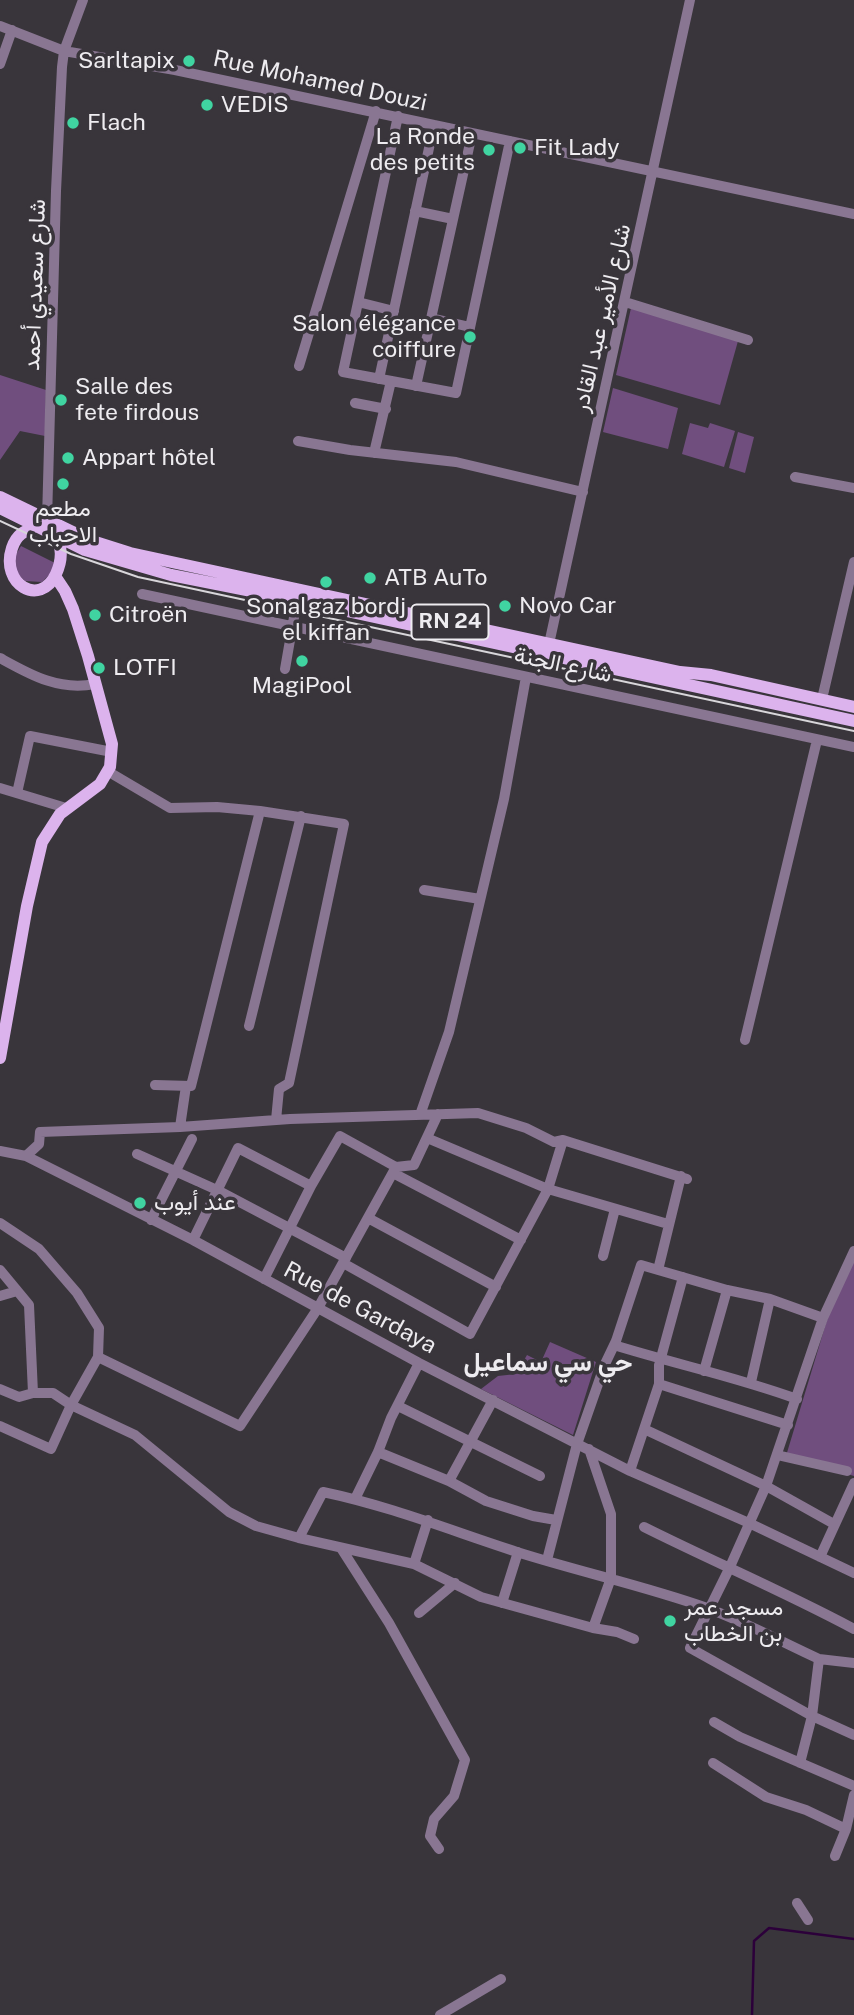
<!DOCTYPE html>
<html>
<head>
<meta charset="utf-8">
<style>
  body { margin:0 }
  canvas { display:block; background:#39353b }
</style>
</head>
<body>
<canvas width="854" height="2015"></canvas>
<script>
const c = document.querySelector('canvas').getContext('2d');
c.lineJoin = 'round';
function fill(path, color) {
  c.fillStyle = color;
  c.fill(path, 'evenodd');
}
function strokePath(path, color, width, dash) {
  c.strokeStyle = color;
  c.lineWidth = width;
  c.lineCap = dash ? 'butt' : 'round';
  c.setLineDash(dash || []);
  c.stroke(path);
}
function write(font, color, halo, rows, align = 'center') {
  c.font = font + ' "Public Sans",Vazirmatn,sans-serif';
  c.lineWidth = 7;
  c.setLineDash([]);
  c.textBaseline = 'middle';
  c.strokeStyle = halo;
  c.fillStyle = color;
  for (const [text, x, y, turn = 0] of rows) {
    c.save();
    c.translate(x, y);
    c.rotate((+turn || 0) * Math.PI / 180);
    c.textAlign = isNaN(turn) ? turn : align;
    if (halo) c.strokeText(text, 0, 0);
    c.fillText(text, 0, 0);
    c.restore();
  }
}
fill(new Path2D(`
  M631 308 738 341 720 405 616 375Z
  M0 375 46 390 45 436 20 431 0 460Z
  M613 388 678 408 668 449 603 432Z
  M690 423 708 428 710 423 735 431 724 467 682 454Z
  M738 432 754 437 745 473 729 468Z
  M21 546 55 563 51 573 42 582 25 581 16 572 15 556Z
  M854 1253V1476L786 1456 827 1320Z
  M550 1342 596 1362 573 1435 481 1389 498 1376 516 1374 527 1355 541 1362Z`), '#704e7e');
strokePath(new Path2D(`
  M752 2015 754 1941 769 1928 854 1939`), '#2c003a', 2.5);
strokePath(new Path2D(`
  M0 26 64 51 175 70 854 214
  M0 64 12 30
  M398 116 343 372 456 393 510 141
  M415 211 453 219
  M358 302 394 311
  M625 302 748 340
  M431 318 470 327
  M299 366 376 111
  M379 379 434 125
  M416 386 472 134
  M355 403 386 409
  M298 441 350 450 456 462 583 492
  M374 453 391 381
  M795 477 854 488
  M47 520 56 191 62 67 64 51 83 0
  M142 594 854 747
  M549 644 690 0
  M0 658C31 675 58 691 95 684
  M285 669 297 600
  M822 699 854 562
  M109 772 170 808 217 807 260 811 344 824 289 1083 279 1089 276 1120
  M0 788 66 808
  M17 793 30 736 112 752
  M424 890 480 899
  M249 1026 301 816
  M745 1040 817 740
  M155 1085 191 1086 260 811
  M420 1115 449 1032 504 799 526 677
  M180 1127 186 1086
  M427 1138 548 1189 668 1224
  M0 1151 26 1156 193 1240 419 1363 630 1471 749 1523 854 1573
  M137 1154 217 1190 346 1258
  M26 1156 39 1144 40 1132 180 1127 290 1119 478 1113 526 1128 554 1142 563 1140
  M393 1173 521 1240
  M368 1218 496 1287
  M151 1220 192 1139
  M0 1223 39 1249 77 1293 99 1328 98 1357 71 1405 51 1449 0 1426
  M193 1240 238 1148 311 1186
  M854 1251 823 1318 766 1486 729 1569 690 1648 812 1716 854 1735
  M603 1256 615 1209
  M343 1263 470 1334 548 1189 563 1140 687 1179
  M0 1270 29 1305 33 1393
  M658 1270 681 1176
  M264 1279 311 1186 340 1136 396 1167 414 1165 438 1114
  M0 1296 17 1291
  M614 1345C675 1364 737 1377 797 1399
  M98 1357 240 1426 318 1308 396 1167
  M704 1371 727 1290
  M751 1382 770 1299
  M659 1384 788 1425
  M0 1389 19 1397 33 1393H53L71 1405 135 1435 229 1512 256 1526 299 1538 414 1564 481 1597 593 1628 617 1632 634 1639
  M398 1406 540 1476
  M644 1429 766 1486 834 1524
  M589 1449 611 1514V1578L593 1628
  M378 1452 449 1481 486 1501 533 1516 556 1520
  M777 1455 847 1471
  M630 1471 659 1384V1365L683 1277
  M449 1481 493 1400
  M355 1499 378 1452 391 1418 419 1363
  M644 1527C714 1562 785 1592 854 1629
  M299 1538 323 1492C390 1506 452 1531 517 1552 580 1572 645 1586 707 1608 745 1622 782 1642 819 1659
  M341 1548 389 1623 465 1760 454 1796 434 1819 430 1836 439 1849
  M820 1557 854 1483
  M547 1560 577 1444 605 1364 616 1341 641 1265 727 1290 770 1299 823 1318
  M414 1564 428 1520
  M502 1603 518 1552
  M419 1613 455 1583
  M714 1722 740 1737 854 1786
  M713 1763 766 1797 806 1810 846 1829
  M800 1763 812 1716 819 1659 854 1663
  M835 1856 846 1829 854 1795
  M797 1903 808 1920
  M440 2015 501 1979`), '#897692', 10);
strokePath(new Path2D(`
  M0 497 89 540 130 553 680 672 711 675 854 707
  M0 508 85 550 171 575 297 600 854 721
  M40 524C34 527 27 530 21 534 16 538 14 542 12 548 0 584 40 608 56 574 63 559 62 547 55 532
  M0 1058 27 906 42 842 60 814 100 784 110 767 112 744 88 656 73 609 65 591 55 576`), '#dcb3ed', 12);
strokePath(new Path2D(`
  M0 521 71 554 138 577 854 731`), '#d8d6da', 2);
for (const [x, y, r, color] of [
  [189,61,7,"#40d4a1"],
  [207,105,7,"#40d4a1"],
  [73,123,7,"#40d4a1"],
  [520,148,7,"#40d4a1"],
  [489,150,7,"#40d4a1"],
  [470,337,7,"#40d4a1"],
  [61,400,7,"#40d4a1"],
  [68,458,7,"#40d4a1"],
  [63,484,7,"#40d4a1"],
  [370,578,7,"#40d4a1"],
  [326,582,7,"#40d4a1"],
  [505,606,7,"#40d4a1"],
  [95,615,7,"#40d4a1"],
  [302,661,7,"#40d4a1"],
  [99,668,7,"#40d4a1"],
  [140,1203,7,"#40d4a1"],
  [670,1621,7,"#40d4a1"]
]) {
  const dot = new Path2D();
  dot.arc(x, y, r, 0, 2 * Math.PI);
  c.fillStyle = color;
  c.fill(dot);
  strokePath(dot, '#39353b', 2.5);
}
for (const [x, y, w] of [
  [450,622,77]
]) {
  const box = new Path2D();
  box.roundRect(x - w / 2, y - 17.5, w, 35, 5);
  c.fillStyle = '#39353b';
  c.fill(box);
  strokePath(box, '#eeecf0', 2);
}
write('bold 21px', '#eeecf0', null, [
  ["RN 24",450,622]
]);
write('23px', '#eeecf0', '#39353b', [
  ["Sarltapix",175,61,"right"],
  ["VEDIS",221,105],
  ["Flach",87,123],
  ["La Ronde",475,137,"right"],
  ["des petits",475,163,"right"],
  ["Fit Lady",534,148],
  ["Salon élégance",456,324,"right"],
  ["coiffure",456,350,"right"],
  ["Salle des",75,387],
  ["fete firdous",75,413],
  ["Appart hôtel",82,458],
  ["مطعم",63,509,"center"],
  ["الاحباب",63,535,"center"],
  ["ATB AuTo",384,578],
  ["Novo Car",519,606],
  ["Sonalgaz bordj",326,607,"center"],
  ["el kiffan",326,633,"center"],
  ["Citroën",109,615],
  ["LOTFI",113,668],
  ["MagiPool",302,686,"center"],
  ["عند أيوب",154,1203],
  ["مسجد عمر",684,1608],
  ["بن الخطاب",684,1634]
], 'left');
write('23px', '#eeecf0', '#39353b', [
  ["Rue Mohamed Douzi",320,81,12],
  ["شارع سعيدي أحمد",35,285,-88],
  ["شارع الأمير عبد القادر",602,318,-77],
  ["شارع الجنة",563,665,12],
  ["Rue de Gardaya",360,1308,28]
]);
write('bold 26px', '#eeecf0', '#39353b', [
  ["حي سي سماعيل",548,1363]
]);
</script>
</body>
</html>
